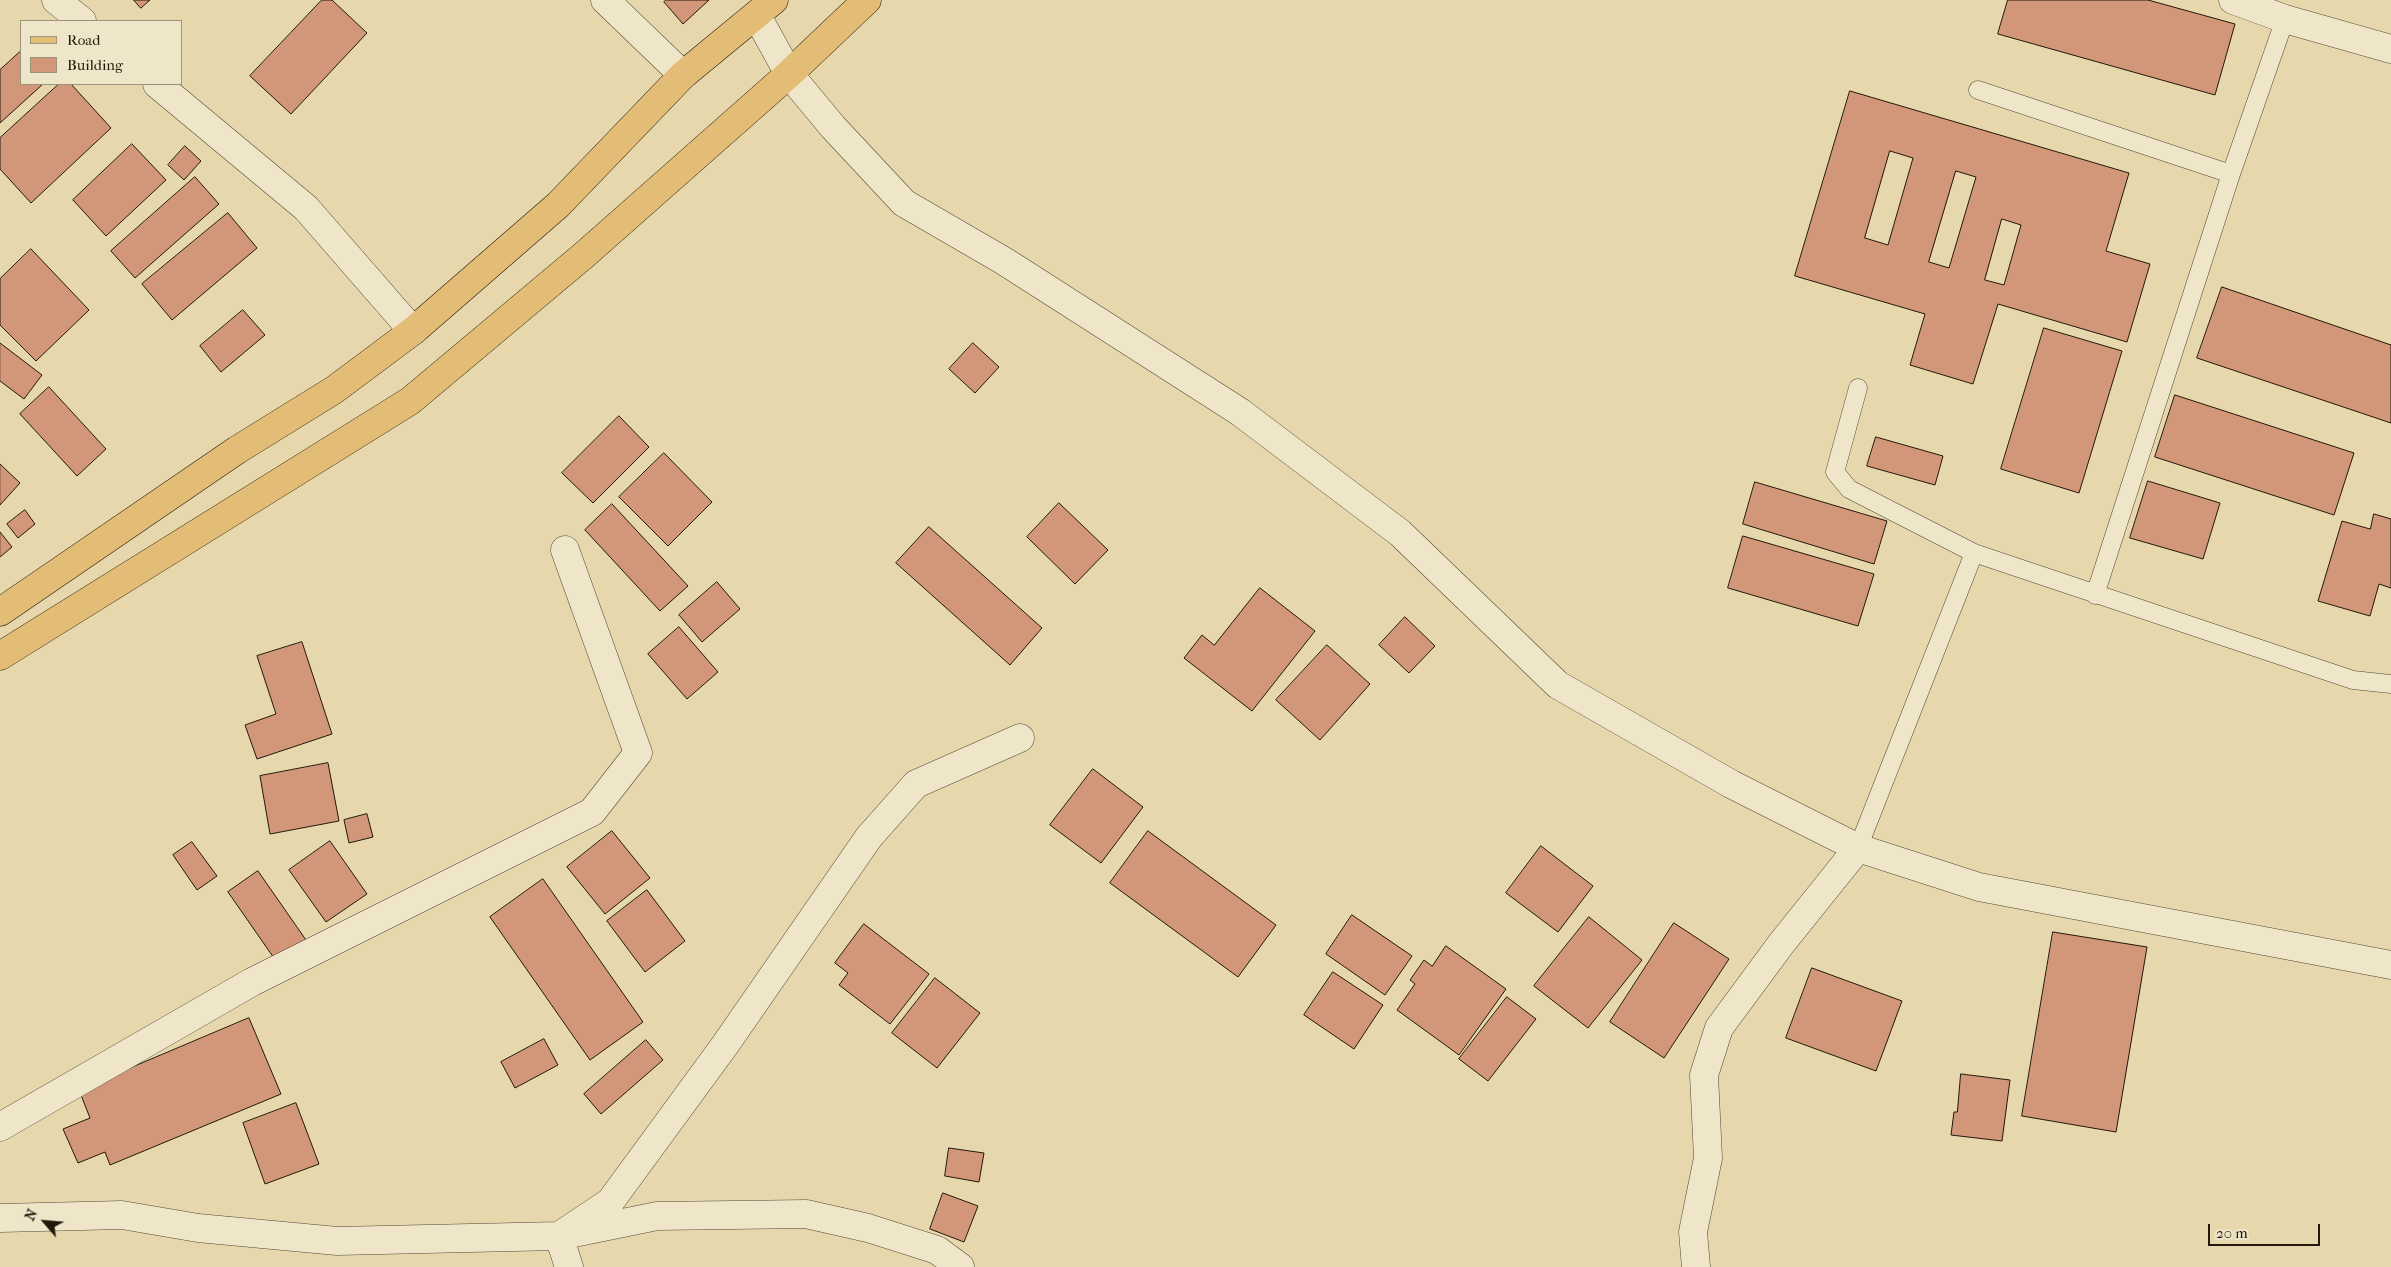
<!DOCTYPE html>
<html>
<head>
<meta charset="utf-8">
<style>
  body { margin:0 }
  #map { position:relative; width:2391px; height:1267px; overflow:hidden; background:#e6d8ac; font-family:"IM FELL French Canon",serif }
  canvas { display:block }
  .legend { position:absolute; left:20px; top:20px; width:162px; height:65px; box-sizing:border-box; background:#efe6c9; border:1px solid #9d947d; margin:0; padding:6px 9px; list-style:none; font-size:15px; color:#22180c }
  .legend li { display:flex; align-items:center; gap:10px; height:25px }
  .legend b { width:25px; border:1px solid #9d947d }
  .north { position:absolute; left:20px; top:1197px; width:50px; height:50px; -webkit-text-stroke:4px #efe6c9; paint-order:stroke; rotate:297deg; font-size:14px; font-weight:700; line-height:20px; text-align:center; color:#22180c }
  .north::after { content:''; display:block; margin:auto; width:18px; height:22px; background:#22180c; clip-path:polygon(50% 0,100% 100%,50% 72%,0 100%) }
  .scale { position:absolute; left:2208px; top:1224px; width:112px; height:22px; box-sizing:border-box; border:2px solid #22180c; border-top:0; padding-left:6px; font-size:15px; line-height:18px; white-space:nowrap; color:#22180c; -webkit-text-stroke:4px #efe6c9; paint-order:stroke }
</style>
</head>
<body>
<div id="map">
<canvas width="2391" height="1267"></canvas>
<ul class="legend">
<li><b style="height:6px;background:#e3bc76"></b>Road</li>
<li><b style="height:14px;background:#d29679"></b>Building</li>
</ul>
<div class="north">N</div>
<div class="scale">20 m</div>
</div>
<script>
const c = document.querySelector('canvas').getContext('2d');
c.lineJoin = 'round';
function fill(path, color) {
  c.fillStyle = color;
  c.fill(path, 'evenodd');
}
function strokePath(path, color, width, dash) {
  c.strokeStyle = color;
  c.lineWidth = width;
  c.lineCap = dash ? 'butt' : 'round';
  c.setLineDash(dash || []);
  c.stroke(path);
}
const building = new Path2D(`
  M134 0H150L141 8Z
  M322 0H332L367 33 291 114 250 76Z
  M666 0H709L683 24 664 2Z
  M2008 0H2148L2235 24 2215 95 1998 34Z
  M21 51V84H43L0 123V70Z
  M59 84H71L111 128 31 203 0 169V138Z
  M1850 91 2129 173 2106 251 2150 264 2127 342 1998 304 1973 384 1910 365 1925 314 1795 276ZM1890 151 1913 158 1888 245 1865 238ZM1956 171 1976 177 1949 268 1929 262ZM2002 219 2021 225 2004 285 1985 280Z
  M132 144 166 180 106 236 73 200Z
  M185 146 201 161 184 180 168 165Z
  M195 177 219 204 135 278 111 251Z
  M228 213 257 248 172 320 142 284Z
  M31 249 89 310 36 361 0 325V279Z
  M2222 287 2391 345V423L2197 358Z
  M243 310 265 335 221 372 200 346Z
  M2044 328 2122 351 2079 493 2001 469Z
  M0 343 42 375 24 399 0 381Z
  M973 343 999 367 975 393 949 369Z
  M49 387 106 449 77 476 20 414Z
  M2175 395 2354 453 2334 515 2155 457Z
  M619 416 649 447 593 503 562 473Z
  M1876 437 1943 456 1935 485 1867 466Z
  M664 453 712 502 668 546 619 497Z
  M0 464 20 483 0 505Z
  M2148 481 2220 503 2203 559 2130 538Z
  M1755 482 1887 521 1874 564 1743 524Z
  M1059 503 1108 550 1075 584 1027 537Z
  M612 504 688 586 660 611 585 530Z
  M25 510 35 524 18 538 7 524Z
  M2374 514 2391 519V588L2379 584 2370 616 2318 601 2342 521 2370 529Z
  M929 527 1042 628 1010 665 896 563Z
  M0 532 12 547 0 557Z
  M1743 536 1874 574 1858 626 1728 588Z
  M717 582 740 609 702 642 679 615Z
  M1260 588 1315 631 1252 711 1184 658 1202 635 1214 645Z
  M1405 617 1435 646 1409 673 1379 645Z
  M679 627 718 672 687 699 648 654Z
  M302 642 332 734 257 759 245 725 276 714 257 656Z
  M1327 645 1370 684 1320 740 1276 700Z
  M328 763 339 821 270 834 260 776Z
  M1093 769 1143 807 1101 863 1050 825Z
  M367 814 373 837 349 843 344 820Z
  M612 831 650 878 605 914 567 867Z
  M1148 831 1276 925 1238 977 1110 883Z
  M330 841 367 894 326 922 289 870Z
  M192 842 217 876 197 890 173 855Z
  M1541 846 1593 886 1558 932 1506 893Z
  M258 871 306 940 276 961 228 892Z
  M543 879 643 1022 590 1060 490 917Z
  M647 890 685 941 645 972 607 921Z
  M1352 915 1412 956 1385 995 1326 954Z
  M1589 917 1642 960 1588 1028 1534 986Z
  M1674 923 1729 959 1664 1058 1610 1022Z
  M864 924 929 974 890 1024 839 985 848 973 835 963Z
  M2053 932 2147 947 2116 1132 2022 1116Z
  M1446 946 1506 989 1459 1055 1397 1010 1415 984 1410 980 1424 960 1432 966Z
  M1812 968 1902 1001 1876 1071 1786 1038Z
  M1333 972 1383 1005 1354 1049 1304 1015Z
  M935 978 980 1013 937 1068 892 1033Z
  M1507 997 1536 1019 1488 1081 1459 1059Z
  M249 1018 281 1094 110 1165 105 1152 78 1163 63 1129 90 1118 79 1090Z
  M544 1039 558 1065 515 1088 501 1062Z
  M646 1040 663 1060 601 1114 584 1094Z
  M1961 1074 2010 1080 2002 1141 1951 1135 1954 1112H1957Z
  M296 1103 319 1164 265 1184 243 1123Z
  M949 1148 984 1153 979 1182 945 1176Z
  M943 1193 978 1206 964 1242 930 1229Z`);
fill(building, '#d29679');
strokePath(building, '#22180c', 1);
const service = new Path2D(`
  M1978 90 2231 174
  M1858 388 1835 472 1849 489 1974 553
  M2095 595 2231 174 2285 19
  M1858 848 1974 553 2353 680 2391 684`);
const minor = new Path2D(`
  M56 0 82 21
  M605 0 683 75
  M2233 0 2285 19 2391 49
  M157 84 306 208 413 331
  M0 1127 252 982 592 812 638 753 565 550
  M0 1218 122 1215 198 1228 337 1241 559 1236 657 1216 806 1214 868 1228 937 1250 960 1267
  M569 1267 559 1236 610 1202 725 1045 869 837 916 784 1020 738
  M1696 1267 1693 1232 1708 1158 1704 1075 1719 1028 1781 944 1858 848`);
const tertiary = new Path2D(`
  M757 16 789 74 833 127 904 203 1004 261 1240 412 1400 533 1558 685 1731 784 1858 848 1979 887 2391 965`);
const primary = new Path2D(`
  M0 612 237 450 334 390 413 331 558 205 683 75 774 0
  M0 656 410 401 583 256 789 74 867 0`);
strokePath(service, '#534834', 19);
strokePath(minor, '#534834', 29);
strokePath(tertiary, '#534834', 29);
strokePath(primary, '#22180c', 29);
strokePath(service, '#efe6c9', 18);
strokePath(minor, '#efe6c9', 28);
strokePath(tertiary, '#efe6c9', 28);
strokePath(primary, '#e3bc76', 28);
</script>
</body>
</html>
